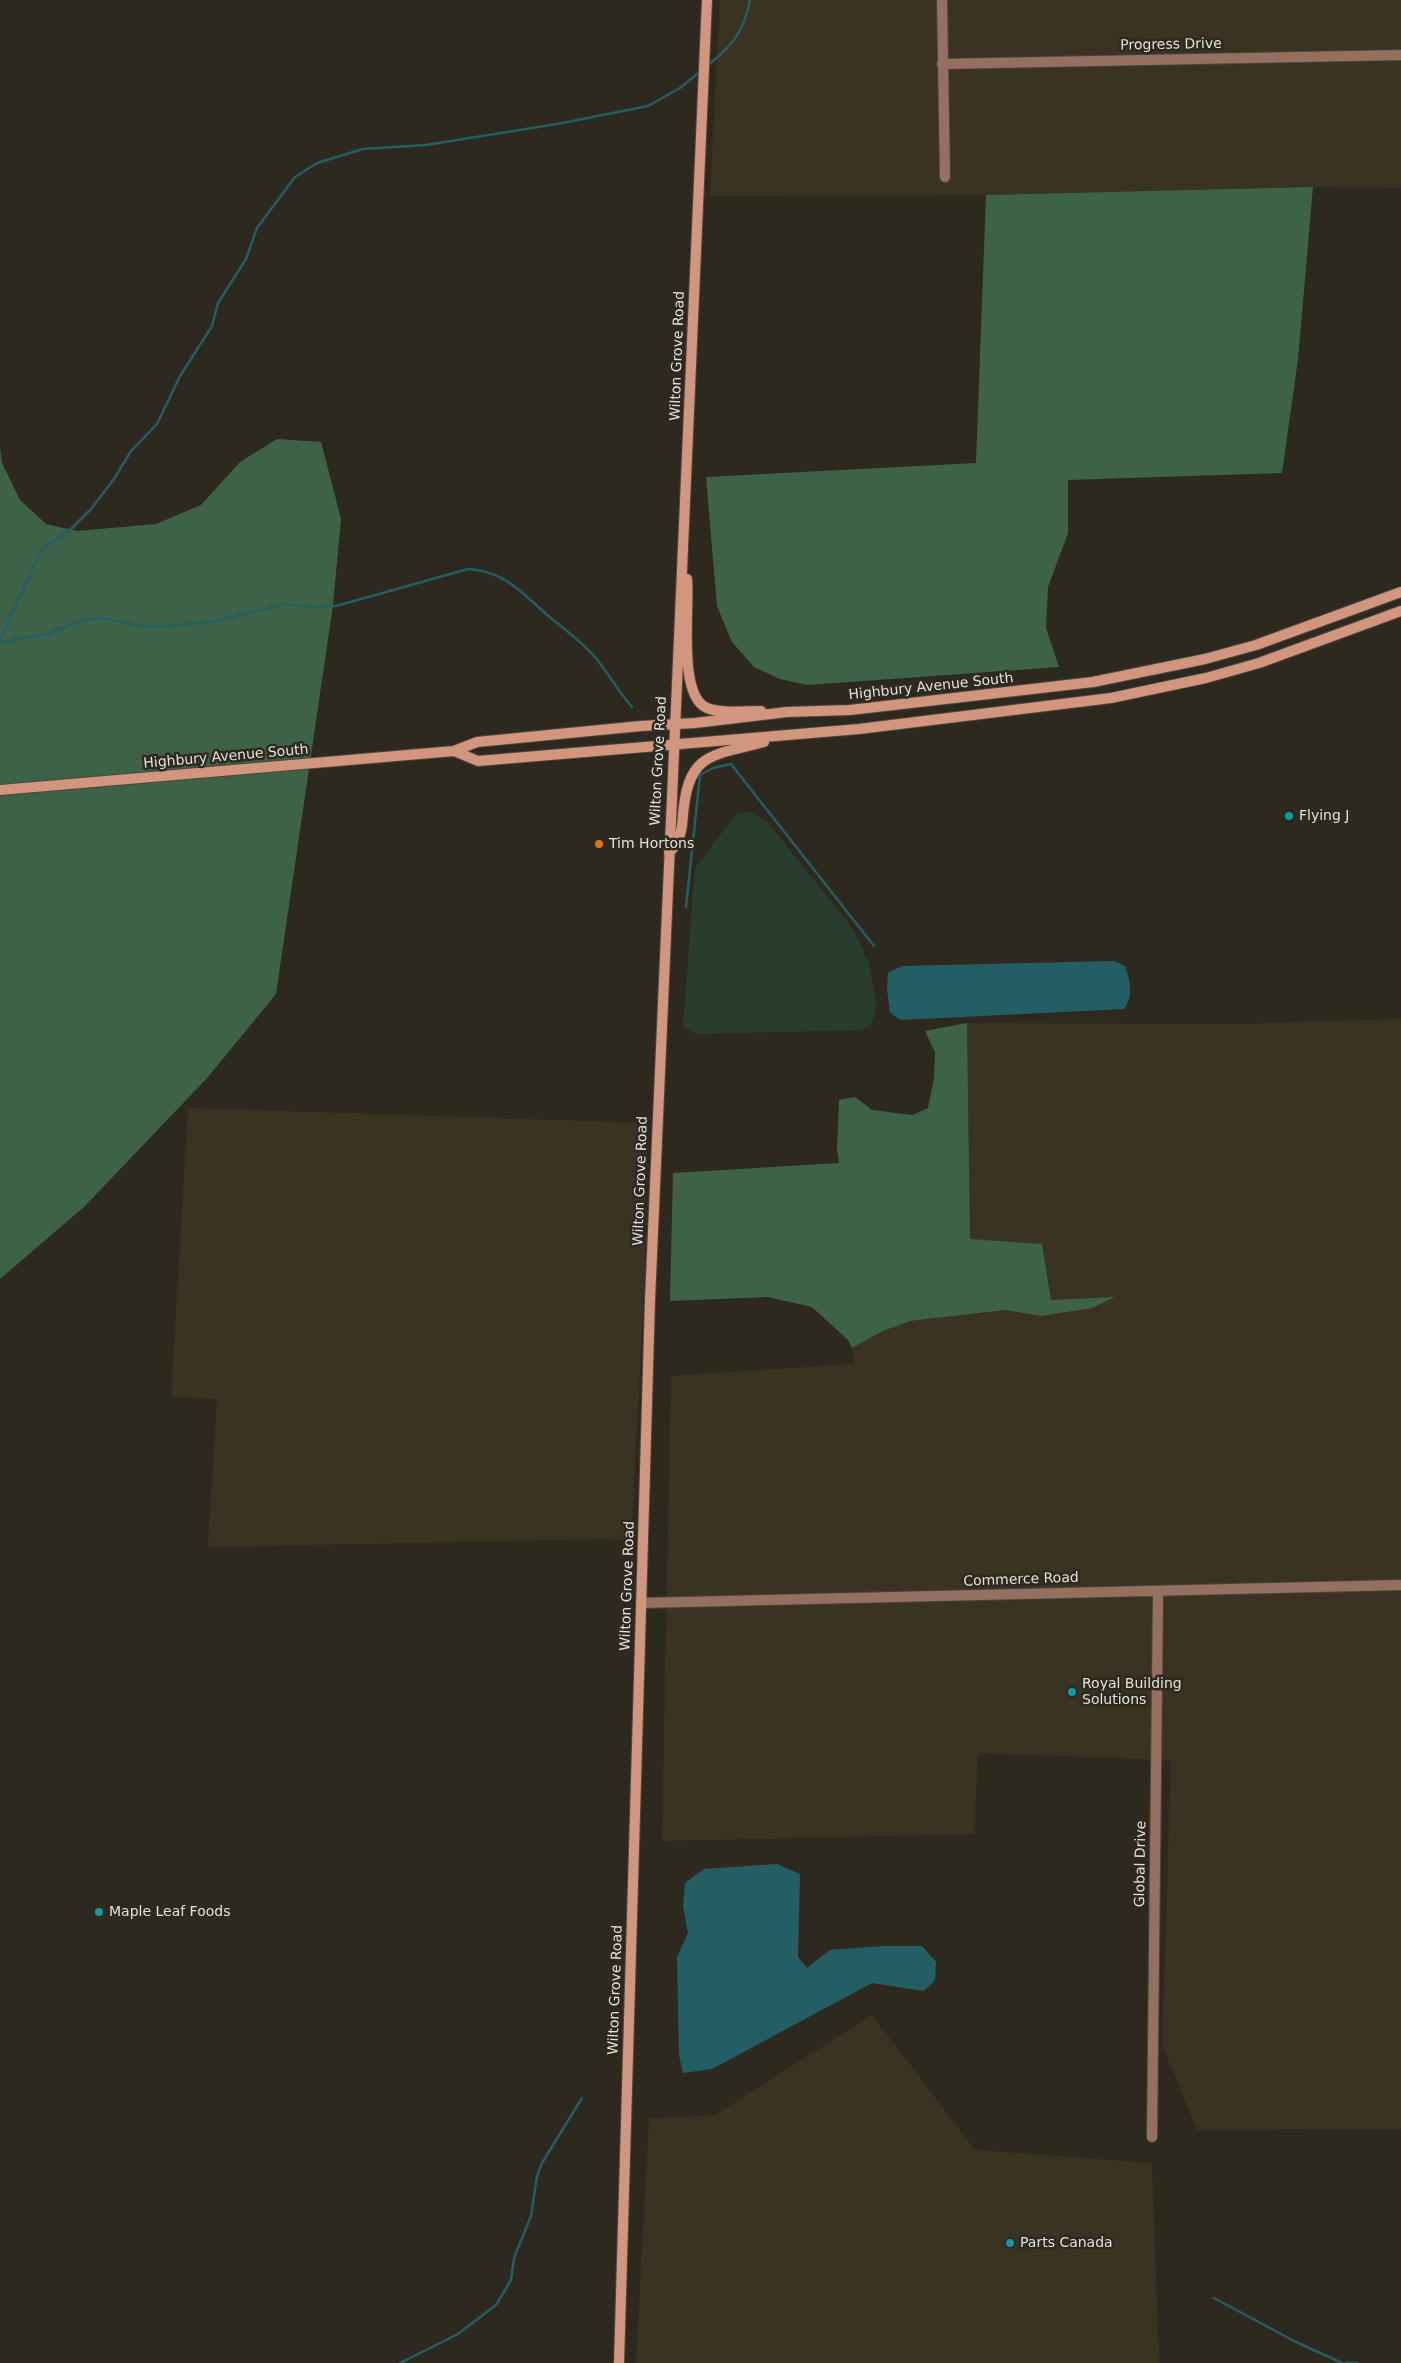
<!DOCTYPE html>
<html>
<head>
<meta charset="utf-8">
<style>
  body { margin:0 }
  canvas { display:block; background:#2e291f }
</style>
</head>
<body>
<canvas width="1401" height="2363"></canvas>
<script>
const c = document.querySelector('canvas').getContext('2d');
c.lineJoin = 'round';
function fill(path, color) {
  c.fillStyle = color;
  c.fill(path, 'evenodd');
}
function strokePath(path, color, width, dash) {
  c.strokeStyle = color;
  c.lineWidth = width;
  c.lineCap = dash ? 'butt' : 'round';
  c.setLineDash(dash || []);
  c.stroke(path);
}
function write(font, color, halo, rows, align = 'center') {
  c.font = font + ' "DejaVu Sans",sans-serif';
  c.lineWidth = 5;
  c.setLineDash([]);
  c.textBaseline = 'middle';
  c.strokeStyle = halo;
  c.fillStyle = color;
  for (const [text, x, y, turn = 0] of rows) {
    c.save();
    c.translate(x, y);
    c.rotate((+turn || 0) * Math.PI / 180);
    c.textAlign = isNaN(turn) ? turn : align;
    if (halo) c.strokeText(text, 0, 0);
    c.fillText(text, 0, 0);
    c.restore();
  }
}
fill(new Path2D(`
  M720 0H1401V188L1320 187 986 195 710 196Z
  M1401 1019V2129L1197 2130 1162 2045 1171 1760 978 1753 974 1834 662 1841 671 1376 854 1364 852 1348 883 1331 910 1321 1005 1310 1041 1316 1113 1298 1051 1300 1042 1244 970 1240 967 1023 1240 1024Z
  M188 1108 648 1123 645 1270 631 1541 604 1539 208 1547 217 1399 171 1397Z
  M872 2015 975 2150 1152 2163 1159 2363H636L649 2119 715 2115Z`), '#3a3322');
fill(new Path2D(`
  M752 812 768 823 853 929 869 964 877 1007 872 1023 863 1030 696 1034 683 1026 695 868 736 814Z`), '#283d2d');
fill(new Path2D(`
  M1313 187 1298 359 1282 473 1068 480V533L1048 587 1046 628 1059 667 807 685 780 679 754 667 732 642 717 606 706 477 976 463 986 195Z
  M277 439 321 442 341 519 333 605 276 994 208 1077 85 1206 0 1279V448L2 463 20 500 46 524 77 531 156 524 201 505 240 462Z
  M967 1023 970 1239 1042 1244 1051 1300 1115 1297 1092 1308 1041 1316 1005 1310 910 1321 883 1331 852 1348 848 1340 812 1307 768 1297 670 1301 673 1173 839 1163 837 1150 839 1100 855 1097 872 1110 912 1115 928 1108 934 1078 935 1052 925 1031Z`), '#3e6247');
fill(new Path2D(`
  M1114 961 1125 966C1130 981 1134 995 1124 1009L900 1020 890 1012 887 989 888 973 902 966Z
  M777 1864 800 1874 798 1957 807 1968 830 1950 882 1946H922L936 1962 935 1980 924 1991 872 1983 712 2069 683 2073 679 2055 677 1957 688 1933 683 1906 685 1883 704 1869Z`), '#245e65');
strokePath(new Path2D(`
  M707 66C732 46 744 32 750 0
  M0 640 40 553 50 543 71 529 91 509 114 479 131 451 157 424 180 376 212 326 218 303 246 259 257 228 295 177 317 163 363 149 426 145 557 124 648 106 680 88 701 71
  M0 642 46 634 88 619 102 618 141 626H171L210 622 286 604 314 607 336 606 468 569C508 572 522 594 552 619 567 631 582 642 595 657 608 673 618 691 632 707
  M686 907 700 775 713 768 731 764 874 946
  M1214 2298 1296 2342 1342 2363
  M400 2363 458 2334 496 2305 511 2280 514 2258 531 2216 537 2176 542 2163 582 2098
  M1346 2363H1357`), '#245e65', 2.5);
const street = new Path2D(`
  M942 0 945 177
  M942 64 1401 55
  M641 1603 1401 1585
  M1152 2137 1158 1592`);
const secondary = new Path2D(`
  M687 579C690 606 677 696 707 708 722 714 745 711 761 711
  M454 751 478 761 859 729 1111 698 1206 678 1259 663 1401 611
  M0 790 454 751 477 742 641 726 695 723 787 712 850 710 1093 682 1205 659 1256 645 1401 592
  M669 853C680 841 682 831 683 815 688 752 712 756 764 742
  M619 2363 650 1300 707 0`);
strokePath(street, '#4b463d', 12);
strokePath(secondary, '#4b463d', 12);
strokePath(street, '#956f5f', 10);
strokePath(secondary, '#d2957d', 10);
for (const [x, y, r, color] of [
  [1289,816,5,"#0f9aa8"],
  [599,844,5,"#e8710a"],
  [1072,1692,5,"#0f9aa8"],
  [99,1912,5,"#0f9aa8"],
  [1010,2243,5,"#0f9aa8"]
]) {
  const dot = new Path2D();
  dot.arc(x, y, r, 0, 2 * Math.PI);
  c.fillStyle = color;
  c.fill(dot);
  strokePath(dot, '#2e291f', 2);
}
write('14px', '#e4e1da', '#2e291f', [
  ["Progress Drive",1171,45,-1],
  ["Wilton Grove Road",678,356,-88],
  ["Highbury Avenue South",931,687,-6],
  ["Highbury Avenue South",226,757,-5],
  ["Wilton Grove Road",659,761,-87],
  ["Wilton Grove Road",641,1181,-88],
  ["Commerce Road",1021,1580,-2],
  ["Wilton Grove Road",628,1586,-88],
  ["Global Drive",1141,1864,-89],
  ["Wilton Grove Road",616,1990,-88]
]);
write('14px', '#e4e1da', '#2e291f', [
  ["Flying J",1299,816],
  ["Tim Hortons",609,844],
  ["Royal Building",1082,1684],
  ["Solutions",1082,1700],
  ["Maple Leaf Foods",109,1912],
  ["Parts Canada",1020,2243]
], 'left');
</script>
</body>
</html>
